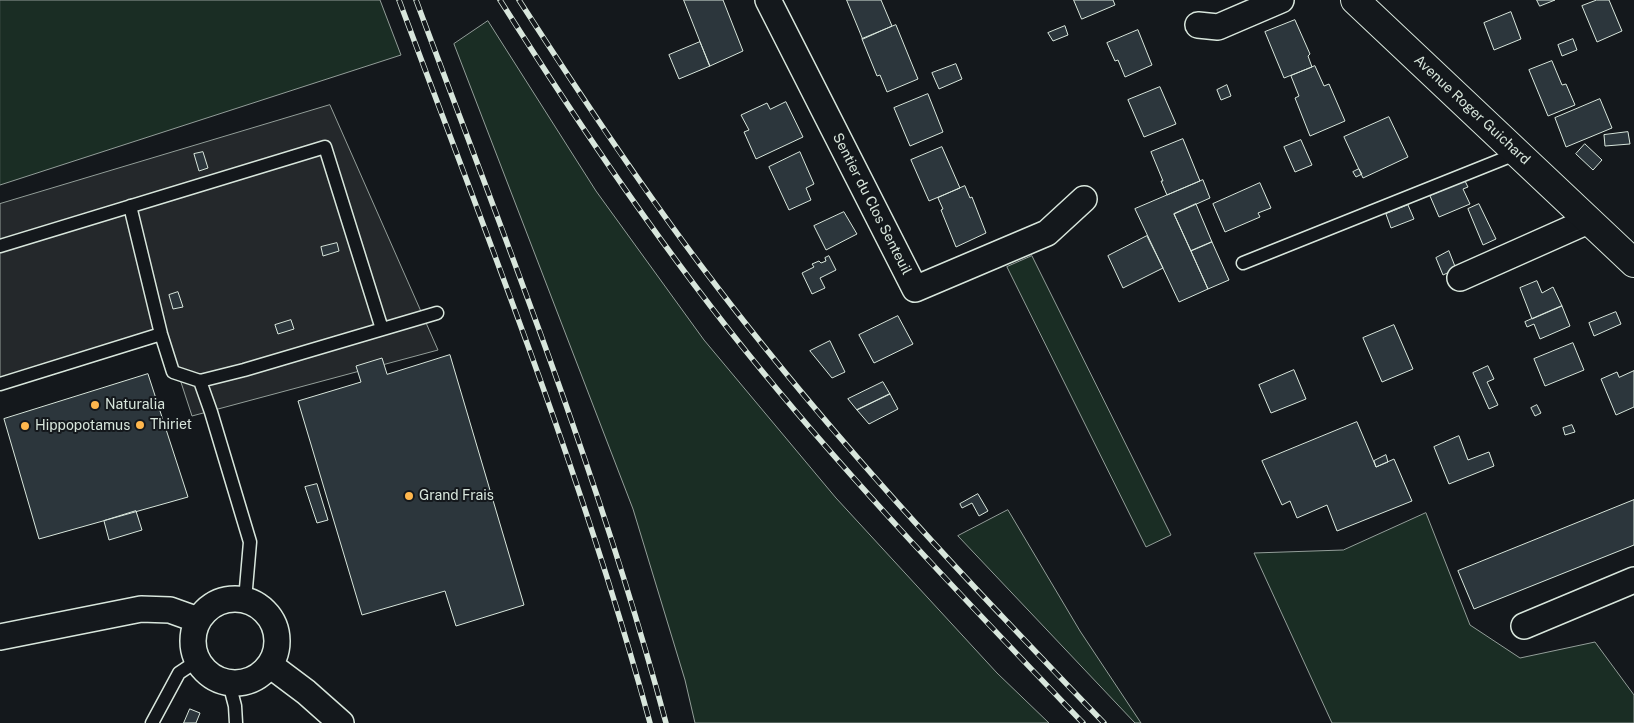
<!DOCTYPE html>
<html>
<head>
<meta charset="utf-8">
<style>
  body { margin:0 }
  canvas { display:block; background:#14181c }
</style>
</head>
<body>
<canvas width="1634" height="723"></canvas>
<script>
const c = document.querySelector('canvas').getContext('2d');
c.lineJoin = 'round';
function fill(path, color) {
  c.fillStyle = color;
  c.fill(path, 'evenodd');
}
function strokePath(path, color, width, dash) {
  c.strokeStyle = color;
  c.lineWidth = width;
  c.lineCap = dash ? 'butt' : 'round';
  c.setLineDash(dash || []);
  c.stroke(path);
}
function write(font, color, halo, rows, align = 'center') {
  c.font = font + ' "Public Sans",sans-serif';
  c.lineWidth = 4;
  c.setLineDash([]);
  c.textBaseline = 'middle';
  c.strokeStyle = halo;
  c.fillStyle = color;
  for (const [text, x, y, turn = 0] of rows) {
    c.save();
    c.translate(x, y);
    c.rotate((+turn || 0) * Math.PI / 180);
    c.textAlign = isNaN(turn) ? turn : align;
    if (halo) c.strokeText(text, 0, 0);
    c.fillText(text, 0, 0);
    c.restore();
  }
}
const green = new Path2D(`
  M0 0H380L401 55 0 185Z
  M488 21 596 191 704 340 836 498 997 673 1049 723H695L685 680 633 509 454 44Z
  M1032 256 1171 535 1146 547 1007 267Z
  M1008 510 1080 631 1141 723H1135L958 536Z
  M1426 513 1470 625 1520 658 1595 642 1634 695V723H1332L1254 553 1343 550Z`);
fill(green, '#1a2d24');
strokePath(green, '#939e99', 1);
const parking = new Path2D(`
  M330 105 438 350 192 416 177 370 161 341 0 390V204Z`);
fill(parking, '#24282b');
strokePath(parking, '#939e99', 1);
const building = new Path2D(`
  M684 0H723L743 51 710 66Z
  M847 0H881L892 26 863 39Z
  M1074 0H1113L1115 5 1082 19Z
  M1537 0H1555L1540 6Z
  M1597 0H1609L1622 31 1597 42 1582 6Z
  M1511 12 1521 39 1494 50 1484 23Z
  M1295 20 1310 54 1308 56 1312 67 1284 78 1265 32Z
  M896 25 918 79 887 92 880 75 877 76 862 39Z
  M1065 26 1068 35 1053 41 1048 33Z
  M1138 30 1152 65 1125 77 1118 60 1115 61 1107 43Z
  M1573 39 1577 50 1562 56 1558 45Z
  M700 42 710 66 679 79 669 55Z
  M1552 61 1562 85 1566 84 1575 105 1548 116 1529 70Z
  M956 64 962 79 939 89 932 73Z
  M1315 66 1324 86 1329 84 1345 121 1310 136 1295 98 1299 96 1291 76Z
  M1227 85 1231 96 1221 100 1217 90Z
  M1160 87 1176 124 1144 137 1128 100Z
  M928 94 943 132 910 146 894 108Z
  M1600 99 1612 128 1566 147 1555 118Z
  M786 102 803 137 756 159 744 132 749 130 741 115 767 103 770 109Z
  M1389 117 1408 157 1363 178 1344 137Z
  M1628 132 1630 144 1605 146 1604 135Z
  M1183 139 1200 181 1167 195 1161 181H1163L1151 152Z
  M1301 140 1312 165 1295 172 1284 147Z
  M1585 144 1602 160 1593 170 1576 154Z
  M942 147 960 188 929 201 911 160Z
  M203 152 208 168 199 171 194 154Z
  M800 152 814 184 806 188 811 200 789 210 769 167Z
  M1359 169 1362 174 1356 177 1353 172Z
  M1203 180 1210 198 1174 214 1208 289 1179 302 1135 209Z
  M1465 181 1468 187 1463 189 1470 204 1439 217 1430 196Z
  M1260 183 1271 208 1258 213 1260 217 1225 232 1213 204Z
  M965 186 970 198 972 197 986 233 956 247 941 210 943 209 938 198Z
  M1196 204 1212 242 1191 251 1174 214Z
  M1479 204 1496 239 1483 245 1468 209Z
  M1408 205 1414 219 1391 228 1386 214Z
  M844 212 857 234 826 250 814 226Z
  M1147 236 1163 268 1123 288 1108 256Z
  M1212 242 1229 280 1208 289 1191 251Z
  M337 243 339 251 323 256 321 247Z
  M1449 251 1456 269 1443 275 1436 258Z
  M829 256 836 270 820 278 825 288 812 294 802 273 814 267 812 264 819 261 821 263 826 261 825 258Z
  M1537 281 1542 293 1553 287 1562 306 1532 319 1520 288Z
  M178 292 183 307 173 309 169 295Z
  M1562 306 1570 326 1540 339 1534 324 1527 327 1525 322Z
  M1616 312 1621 324 1594 336 1589 323Z
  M898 316 913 344 874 363 859 335Z
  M291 320 294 329 278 334 275 325Z
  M1394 325 1413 369 1382 382 1363 338Z
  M830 341 845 372 832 378 810 351Z
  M1573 343 1584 370 1545 386 1534 359Z
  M450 355 524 605 456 626 445 591 362 615 298 401 361 382 356 366 382 358 387 374Z
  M1488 366 1494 379 1487 382 1498 405 1489 409 1473 373Z
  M1294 370 1306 399 1271 413 1259 385Z
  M1634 371V407L1616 415 1601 379 1617 372 1619 377Z
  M148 374 188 497 39 539 4 419Z
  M883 382 890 394 857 410 848 399Z
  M890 394 898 409 869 424 857 410Z
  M1537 405 1541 413 1535 416 1531 408Z
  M1357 422 1376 467 1394 459 1412 501 1337 531 1327 505 1297 518 1290 501 1282 505 1262 461Z
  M1572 425 1575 432 1565 435 1563 428Z
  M1459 436 1468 460 1489 452 1494 466 1449 484 1434 447Z
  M1386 455 1388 462 1376 467 1374 461Z
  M317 484 328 520 317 523 305 487Z
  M978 494 988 511 979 516 972 503 962 508 960 504Z
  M1634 500V545L1474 609 1458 571Z
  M136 511 142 530 109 540 104 521Z
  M190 709 200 713 196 723H184Z`);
fill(building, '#2c363c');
strokePath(building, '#d8e6dc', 1);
const service = new Path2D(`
  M130 206 161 334 173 372 200 381
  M0 246 325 147 382 329
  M1243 263 1518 153
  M0 384 161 334
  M245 600 250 542 211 412 200 381 244 370 437 313
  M229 683 235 706 236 723
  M152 723 179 673 188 667 197 659`);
const minor = new Path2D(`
  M768 0 915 289 1047 233 1084 199
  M1198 25 1218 27 1281 0
  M1460 278 1588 221
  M193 641a42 42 0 1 1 84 0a42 42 0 1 1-84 0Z
  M1524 626 1634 580
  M0 637 141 609 170 610 198 620
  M270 665 306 692 341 723`);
const secondary = new Path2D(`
  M1355 0 1634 263`);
strokePath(service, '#d8e6dc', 15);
strokePath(minor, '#d8e6dc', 28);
strokePath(secondary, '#d8e6dc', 30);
strokePath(service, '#14181c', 12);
strokePath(minor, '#14181c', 25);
strokePath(secondary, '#14181c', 28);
const rail = new Path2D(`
  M399 0C488 239 583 477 650 723
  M416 0C505 239 600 477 666 723
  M500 0C581 128 666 254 762 371 862 493 973 608 1083 723
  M519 0C577 90 637 181 702 267 793 388 893 501 997 611 1033 649 1068 686 1104 723`);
strokePath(rail, '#d8e6dc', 5.5);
strokePath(rail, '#14181c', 4, [11]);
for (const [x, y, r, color] of [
  [95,405,5,"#ffb74d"],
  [140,425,5,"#ffb74d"],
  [25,426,5,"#ffb74d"],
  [409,496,5,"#ffb74d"]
]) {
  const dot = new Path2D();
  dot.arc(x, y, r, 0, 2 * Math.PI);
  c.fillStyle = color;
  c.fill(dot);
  strokePath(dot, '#14181c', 2);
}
write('14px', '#d8e6dc', '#14181c', [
  ["Avenue Roger Guichard",1472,110,43],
  ["Sentier du Clos Senteuil",872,204,63]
]);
write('14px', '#d8e6dc', '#14181c', [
  ["Naturalia",105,405],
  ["Thiriet",150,425],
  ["Hippopotamus",35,426],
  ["Grand Frais",419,496]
], 'left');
</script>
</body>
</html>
